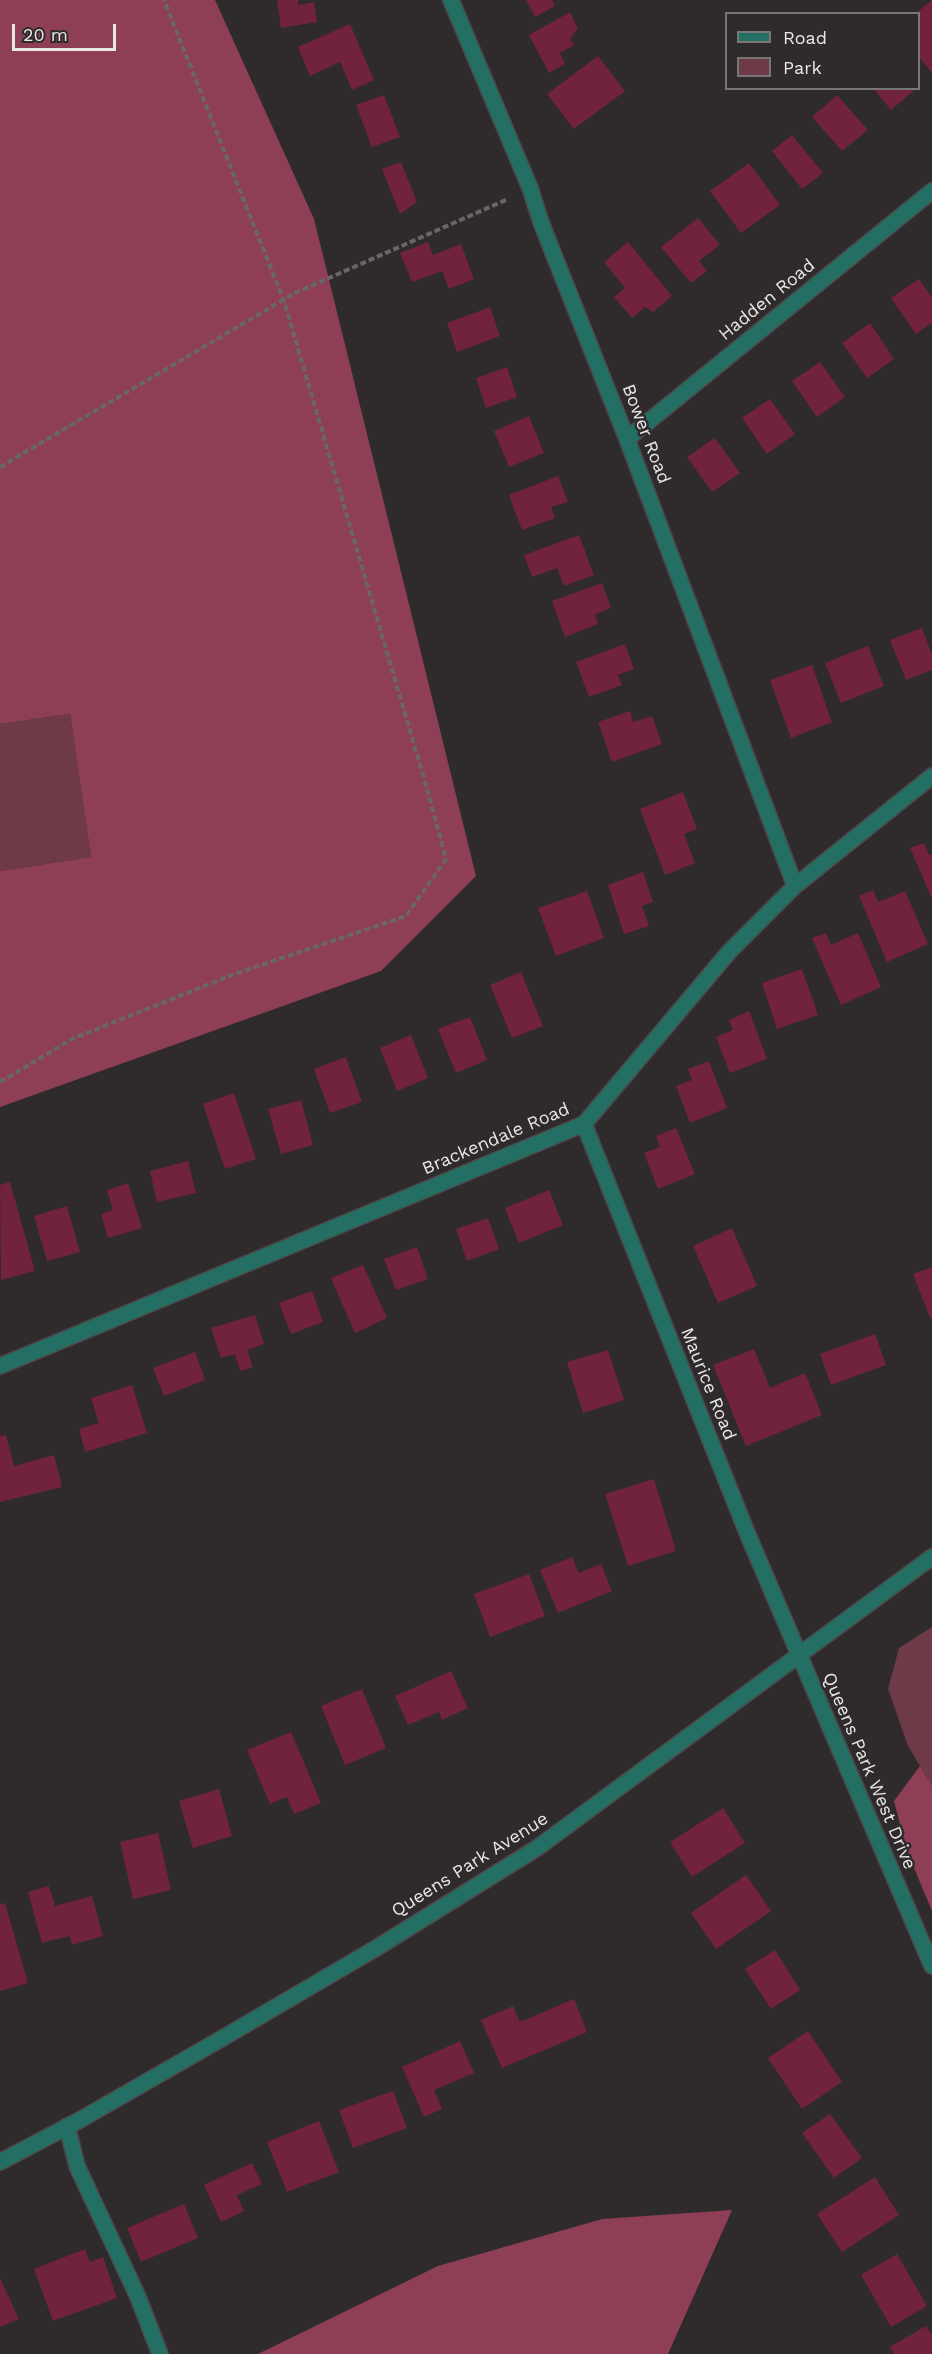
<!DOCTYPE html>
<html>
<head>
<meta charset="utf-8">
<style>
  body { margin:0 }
  #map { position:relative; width:932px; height:2354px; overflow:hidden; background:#2f2b2c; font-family:"Work Sans",sans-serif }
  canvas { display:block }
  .legend { position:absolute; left:725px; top:12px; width:195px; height:78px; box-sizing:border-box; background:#2f2b2c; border:2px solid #797676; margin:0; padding:8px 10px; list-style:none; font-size:18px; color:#e8e6e6 }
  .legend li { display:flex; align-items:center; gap:12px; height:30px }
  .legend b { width:30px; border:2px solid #797676 }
  .scale { position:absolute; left:12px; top:24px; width:104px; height:27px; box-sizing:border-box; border:3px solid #e8e6e6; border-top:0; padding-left:8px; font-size:18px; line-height:21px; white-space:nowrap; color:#e8e6e6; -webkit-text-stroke:4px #2f2b2c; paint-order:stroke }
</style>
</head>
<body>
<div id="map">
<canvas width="932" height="2354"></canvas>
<ul class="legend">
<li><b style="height:8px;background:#236f63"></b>Road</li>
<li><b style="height:16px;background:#6f3a47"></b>Park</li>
</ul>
<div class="scale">20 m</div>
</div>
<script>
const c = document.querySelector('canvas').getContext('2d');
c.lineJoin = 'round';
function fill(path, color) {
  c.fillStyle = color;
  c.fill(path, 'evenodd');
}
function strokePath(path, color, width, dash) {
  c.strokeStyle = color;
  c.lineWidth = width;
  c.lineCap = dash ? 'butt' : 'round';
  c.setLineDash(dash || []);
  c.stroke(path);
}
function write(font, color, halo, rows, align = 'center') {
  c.font = font + ' "Work Sans",sans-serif';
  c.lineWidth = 5;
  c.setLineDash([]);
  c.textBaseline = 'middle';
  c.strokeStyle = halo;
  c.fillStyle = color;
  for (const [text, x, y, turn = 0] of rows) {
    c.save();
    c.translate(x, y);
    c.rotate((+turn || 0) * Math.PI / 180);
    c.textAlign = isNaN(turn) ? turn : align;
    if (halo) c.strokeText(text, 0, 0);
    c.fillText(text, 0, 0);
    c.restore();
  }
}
fill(new Path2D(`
  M70 714 91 857 0 871V724Z
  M932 1627V1786L908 1746 888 1689 899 1648Z`), '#6f3a47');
fill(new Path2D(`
  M0 0H215L314 219 476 876 381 971 0 1107V871L91 857 70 714 0 724Z
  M920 1766 932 1786V1911L907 1851 894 1801Z
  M732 2210 668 2354H258L438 2266 602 2219Z`), '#8e3f55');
fill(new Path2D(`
  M277 0H298V5L314 2 317 22 281 28Z
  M526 0H552L555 6 535 17Z
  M932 0V73L918 56V14H915Z
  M570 12 578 29 570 38 574 45 560 53 565 64 549 73 529 35Z
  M350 24 374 80 352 90 340 62 310 76 298 47Z
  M598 56 625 91 574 129 547 94Z
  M873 88H917L891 110Z
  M384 95 400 137 372 147 356 105Z
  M837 95 868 130 842 151 812 117Z
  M792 135 823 173 802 189 772 151Z
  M401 162 417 202 400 214 382 169Z
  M749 163 780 205 741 233 710 191Z
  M698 218 720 245 699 261 707 271 691 283 661 247Z
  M428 242 433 255 461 244 474 279 449 289 442 271 412 282 400 253Z
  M628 242 672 296 653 312 645 307 632 318 614 297 625 288 604 262Z
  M919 279 932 298V323L916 334 891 298Z
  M490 307 500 336 457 352 447 323Z
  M870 323 894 359 867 378 842 343Z
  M820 362 845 397 817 417 792 381Z
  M507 367 517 397 486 408 476 378Z
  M770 399 795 434 767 454 742 418Z
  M529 416 544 453 509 467 494 431Z
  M715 438 740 473 712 492 687 457Z
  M558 476 568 502 551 507 555 518 522 530 509 495Z
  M579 535 594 575 564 586 557 568 532 577 524 555Z
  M602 583 611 608 595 614 598 624 565 637 552 601Z
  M922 628 932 655V670L906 680 890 640Z
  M625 644 634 669 618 675 622 685 589 697 576 662Z
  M868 646 884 686 841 703 825 663Z
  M812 665 832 722 791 738 770 680Z
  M630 711 633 722 652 716 662 744 612 762 598 722Z
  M683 792 697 829 684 834 695 863 665 875 640 809Z
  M924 843 929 855 932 854V899L910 848Z
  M643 872 653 902 642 906 649 926 624 934 608 885Z
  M873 890 878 902 905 891 928 944 887 962 859 896Z
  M587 891 604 938 556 956 538 908Z
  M826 933 831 945 858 933 881 987 841 1005 812 938Z
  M802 969 818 1015 777 1029 762 983Z
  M521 972 543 1026 512 1038 490 985Z
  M749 1011 767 1059 730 1073 716 1037 733 1030 729 1020Z
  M470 1017 487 1060 456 1073 438 1029Z
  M411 1035 428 1078 397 1091 380 1048Z
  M346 1057 362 1102 330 1113 314 1069Z
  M709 1061 727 1108 690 1123 676 1086 692 1080 688 1069Z
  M234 1093 256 1159 225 1169 203 1104Z
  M301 1100 313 1145 281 1154 268 1109Z
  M676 1128 695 1174 658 1189 644 1153 660 1147 656 1136Z
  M188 1161 196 1193 157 1202 150 1171Z
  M10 1182 35 1271 1 1280 0 1185Z
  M128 1183 142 1228 108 1238 101 1214 113 1210 107 1190Z
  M549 1190 563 1225 519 1243 505 1208Z
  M67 1206 80 1252 47 1261 34 1216Z
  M488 1218 499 1249 467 1261 456 1229Z
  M732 1228 757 1286 718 1303 693 1246Z
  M417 1247 428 1279 396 1290 384 1259Z
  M363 1265 387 1318 355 1333 331 1278Z
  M932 1267V1317L930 1318 913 1274Z
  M312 1291 323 1322 291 1334 279 1303Z
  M255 1315 264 1344 247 1350 253 1367 240 1371 235 1354 221 1358 211 1328Z
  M875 1334 886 1365 831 1385 820 1354Z
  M754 1349 770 1388 805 1373 822 1415 746 1446 713 1365Z
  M608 1350 624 1400 583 1413 567 1362Z
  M195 1352 205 1380 164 1396 153 1368Z
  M132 1385 147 1433 85 1452 79 1429 99 1423 91 1398Z
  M6 1435 14 1466 54 1455 62 1487 0 1502V1436Z
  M654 1479 676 1551 628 1566 605 1494Z
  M572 1557 579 1573 601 1564 612 1591 558 1613 540 1570Z
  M529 1574 545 1616 490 1637 474 1594Z
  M451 1671 468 1708 442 1720 439 1712 408 1725 395 1696Z
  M362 1689 386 1748 345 1765 321 1706Z
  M291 1732 321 1803 294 1814 287 1797 270 1804 247 1750Z
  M219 1789 232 1836 193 1848 179 1801Z
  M723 1808 745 1843 692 1877 670 1842Z
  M158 1833 171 1890 133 1899 120 1842Z
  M746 1875 771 1911 716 1949 691 1913Z
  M49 1886 55 1906 92 1896 103 1936 72 1945 69 1936 42 1943 28 1892Z
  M5 1903 28 1983 0 1991V1904Z
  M775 1950 800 1990 771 2009 745 1969Z
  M574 1999 587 2032 502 2068 481 2020 513 2006 520 2022Z
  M808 2031 842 2082 802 2109 768 2058Z
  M460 2041 474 2073 434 2090 442 2109 424 2117 402 2067Z
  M393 2091 407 2128 353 2148 339 2110Z
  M830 2114 862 2158 834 2178 802 2133Z
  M319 2121 339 2172 287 2192 267 2142Z
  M252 2163 262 2184 237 2195 244 2211 221 2222 204 2185Z
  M875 2177 899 2215 842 2252 817 2214Z
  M184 2204 198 2238 141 2262 127 2228Z
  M85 2249 90 2262 103 2257 117 2298 53 2321 34 2269Z
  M897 2254 927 2306 891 2327 861 2275Z
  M0 2278 19 2319 0 2327Z
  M926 2326 932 2335V2354H894L890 2347Z`), '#70233b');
const service = new Path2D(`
  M67 2126 77 2166 138 2297 160 2354`);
const minor = new Path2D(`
  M451 0 530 188 542 225 627 439 795 886
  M627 439 932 191
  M584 1124 748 1535 932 1966
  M0 1366 584 1124 729 952 795 886 932 776
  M0 2162 78 2121 221 2039 378 1947 537 1848 932 1557`);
strokePath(service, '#4d494a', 18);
strokePath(minor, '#4d494a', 18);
strokePath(new Path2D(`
  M0 467 295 293 508 199
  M0 1080 2 1081 72 1039 232 975 406 916 446 859 425 782 284 301 164 0`), '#6a6667', 4, [6, 3]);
strokePath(service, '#236f63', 15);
strokePath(minor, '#236f63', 15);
write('18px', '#e8e6e6', '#2f2b2c', [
  ["Hadden Road",767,300,-39],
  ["Bower Road",646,434,69],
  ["Brackendale Road",496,1139,-23],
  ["Maurice Road",708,1384,68],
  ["Queens Park West Drive",869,1771,67],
  ["Queens Park Avenue",470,1865,-32]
]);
</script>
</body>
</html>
